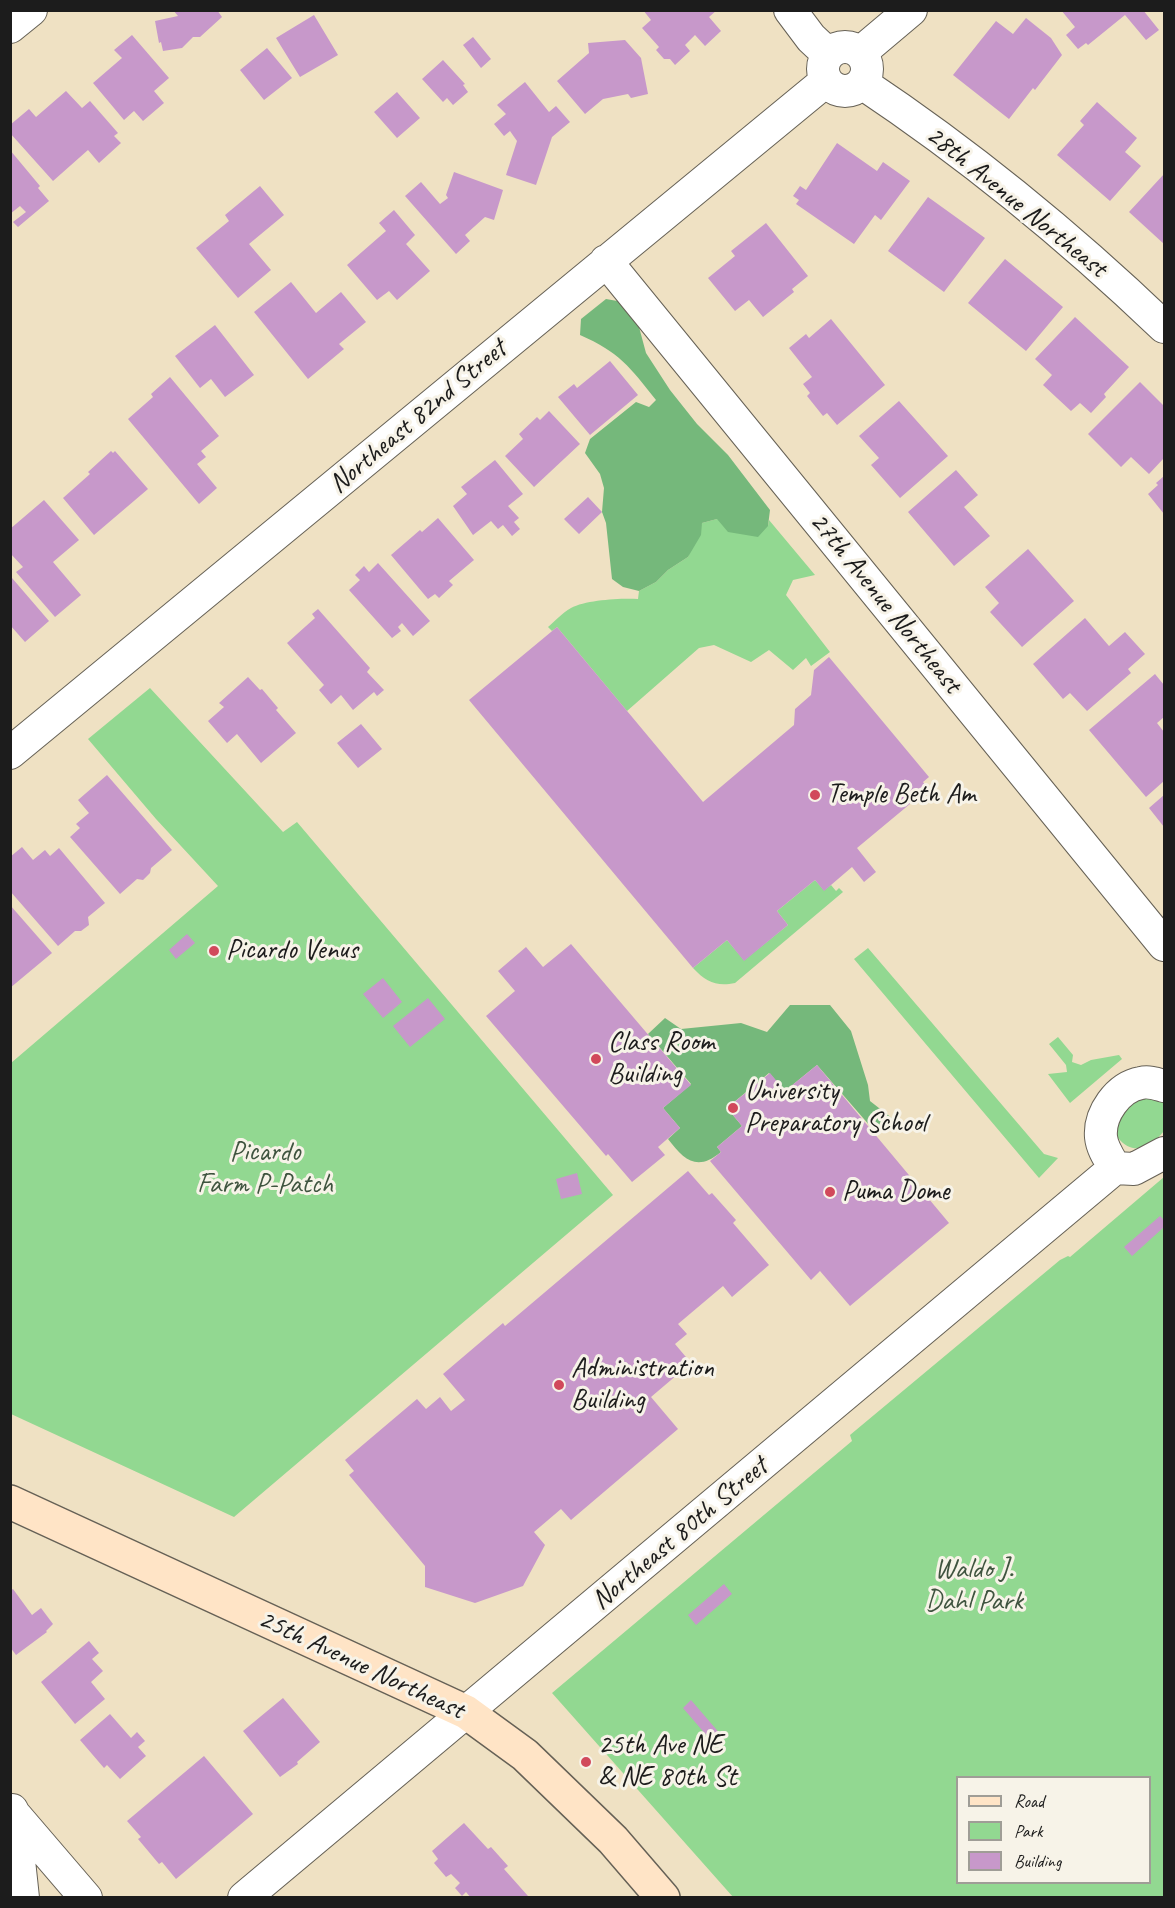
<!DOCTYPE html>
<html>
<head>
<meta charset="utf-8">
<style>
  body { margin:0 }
  #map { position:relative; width:1175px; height:1908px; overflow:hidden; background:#efe1c3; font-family:Caveat,sans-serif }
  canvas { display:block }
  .frame { position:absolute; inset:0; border:12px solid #1c1c1c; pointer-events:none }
  .legend { position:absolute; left:956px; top:1776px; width:195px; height:108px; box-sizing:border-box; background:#f7f3e8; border:2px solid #9f9d96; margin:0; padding:8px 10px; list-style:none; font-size:18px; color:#1c1c1c }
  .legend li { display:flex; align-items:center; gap:12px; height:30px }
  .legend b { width:30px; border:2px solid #9f9d96 }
</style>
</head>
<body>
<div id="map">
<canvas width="1175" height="1908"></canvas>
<div class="frame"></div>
<ul class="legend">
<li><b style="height:8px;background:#ffe4c6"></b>Road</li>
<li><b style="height:16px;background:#92d891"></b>Park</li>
<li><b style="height:16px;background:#c798ca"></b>Building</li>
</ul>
</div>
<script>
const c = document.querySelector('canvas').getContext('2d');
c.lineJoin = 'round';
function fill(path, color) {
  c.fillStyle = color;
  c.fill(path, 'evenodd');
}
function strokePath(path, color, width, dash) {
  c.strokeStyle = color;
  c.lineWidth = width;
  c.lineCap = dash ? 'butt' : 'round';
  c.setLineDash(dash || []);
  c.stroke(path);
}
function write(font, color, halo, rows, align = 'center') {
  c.font = font + ' Caveat,sans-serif';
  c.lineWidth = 6;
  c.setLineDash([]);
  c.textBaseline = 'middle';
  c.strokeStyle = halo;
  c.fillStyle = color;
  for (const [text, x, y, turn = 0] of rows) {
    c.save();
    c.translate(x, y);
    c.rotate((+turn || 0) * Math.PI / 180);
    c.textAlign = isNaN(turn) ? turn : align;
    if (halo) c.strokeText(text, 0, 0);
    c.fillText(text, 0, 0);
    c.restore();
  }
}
fill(new Path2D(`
  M717 519 768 526 769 520 815 575 793 580 786 595 830 652 811 666 806 658 793 670 769 650 751 662 714 645 699 648 627 711 557 627 552 631 548 627C555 621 562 613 571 608 586 600 620 598 638 599L639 591 656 582 668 570 688 557 702 523Z
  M150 688 283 832 297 822 613 1195 234 1517 11 1414V1063L218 886 156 819 88 739Z
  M815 880 824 890 831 885 836 891 839 888 843 892 735 983C717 987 706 982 693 968L727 940 744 960 788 925 777 911Z
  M868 948 1044 1154 1058 1158 1039 1178 854 959Z
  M1058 1037 1073 1055 1072 1062 1081 1065 1091 1060 1119 1055 1122 1059 1070 1103 1048 1074 1067 1072 1066 1065 1049 1044Z
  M1148 1098 1160 1100 1164 1104V1131C1151 1147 1134 1157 1118 1138 1111 1118 1129 1101 1148 1098Z
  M1164 1177V1897H733L552 1693 852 1441 850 1435 1060 1260 1068 1256 1070 1257ZM958 1778H1150V1882H958Z`), '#92d891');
fill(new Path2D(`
  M606 299 623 302 639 327 646 353 670 390 697 424 728 455 770 510 768 526 758 537 728 532 717 519 702 523 701 535 688 557 668 570 656 582 639 591 623 587 612 579 606 523 602 512 604 488 600 474 585 453 590 439 636 402 649 407 656 400C630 367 619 352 580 335L581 319Z
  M790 1005H830L851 1031 868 1085 870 1101 893 1119 885 1129 877 1134 817 1065 785 1091 769 1073 727 1108 742 1126 717 1147 721 1152C697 1172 684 1160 668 1139L680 1128 663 1108 691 1084 648 1034 665 1018 681 1029 741 1023 767 1032Z`), '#75b87b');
fill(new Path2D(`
  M173 10H217L222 17 200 37H193L182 48 163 51 161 42 159 43 155 21 178 16Z
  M643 10H717L709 17 721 31 705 46 695 35 685 45 690 51 675 65 670 59H664L656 50 659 47 642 28 651 20Z
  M1061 10H1143L1159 30 1146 40 1125 15 1088 45 1086 43 1078 49 1066 35 1075 27Z
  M314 15 338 55 300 77 276 38Z
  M1026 18 1051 38 1062 55 1035 90 1033 88 1009 119 953 75 996 21 1013 34Z
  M132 35 169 78 154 91 164 103 143 121 134 111 124 120 93 83 122 58 114 50Z
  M473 37 491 59 481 68 463 45Z
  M625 40 641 58 648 94 631 98 628 94 603 99 585 114 557 81 589 53 588 43Z
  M267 48 292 78 264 100 240 70Z
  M443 60 465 84 463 85 468 92 453 105 447 98 443 102 422 79Z
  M525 82 549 112 556 106 570 122 552 137 536 185 506 175 517 141 510 131 504 136 494 124 506 114 497 105Z
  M66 91 82 108 90 101 118 133 114 136 121 143 99 163 88 150 53 181 10 133V125L29 109 36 117Z
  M397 92 420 118 397 138 374 112Z
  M1097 102 1137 138 1125 152 1141 166 1110 201 1057 155 1084 125 1080 121Z
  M837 143 877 171 883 162 910 181 881 220 875 215 854 244 796 204 799 200 793 196 800 186 806 190Z
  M10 150 40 186 38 188 49 201 18 227 13 222 26 212 20 206 10 214Z
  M454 172 503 190 494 220 485 217 465 235 470 241 456 254 405 196 421 182 440 204 448 198 446 195Z
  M1164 174V244L1129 212Z
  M260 186 284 215 249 244 271 270 238 298 196 248 229 221 225 215Z
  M928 197 985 238 944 292 888 251Z
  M394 210 415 235 406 244 430 271 397 300 389 291 377 300 347 265 386 231 379 223Z
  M766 223 808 276 792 289 794 292 763 317 749 300 735 311 708 278 735 256 731 251Z
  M1005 259 1063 307 1026 351 968 303Z
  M291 282 316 313 341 292 366 322 339 344 344 349 308 379 254 312Z
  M1075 317 1129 367 1104 394 1106 397 1091 413 1080 403 1071 411 1043 385 1052 375 1035 359Z
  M831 319 885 385 837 425 827 413 823 416 807 396 810 393 803 384 812 377 789 348 806 334 809 338Z
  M215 325 254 375 225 397 211 379 200 388 175 356Z
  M610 361 638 395 590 435 558 397 574 384 577 388Z
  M170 377 219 436 201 451 206 457 197 464 217 488 199 504 128 419 153 397 151 394Z
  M1140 382 1164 406V458L1149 474 1131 457 1121 467 1088 434Z
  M899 401 948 456 900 498 871 465 879 458 859 436Z
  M549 411 580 444 534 487 505 456 523 439 519 434 537 417 540 420Z
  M111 451 113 453 115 451 148 489 94 535 63 498 90 474 88 472Z
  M495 460 523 494 508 506 519 518 514 522 520 529 512 536 503 525 498 529 491 521 473 535 453 506 467 494 461 487Z
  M956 470 978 495 964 507 990 536 954 566 908 512Z
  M1164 476V514L1148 494 1158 485 1156 483Z
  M588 497 602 512 579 534 564 519Z
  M44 500 79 540 53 562 81 595 55 617 16 572 23 567 10 553V529Z
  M438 518 474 560 449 581 453 585 439 598 435 594 428 599 391 555 420 530 422 532Z
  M1028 549 1074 601 1022 647 990 612 999 603 985 587Z
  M378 563 430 621 413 636 402 623 398 627 401 631 392 638 349 590 360 580 355 575 364 566 369 572Z
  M12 578 49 621 25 642 10 625Z
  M318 609 370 668 367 672 384 690 377 696 374 692 353 710 341 695 331 704 319 690 324 685 287 643 315 618 312 614Z
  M1085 618 1109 646 1125 632 1145 654 1128 669 1131 673 1087 711 1070 693 1063 699 1033 664Z
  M557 627 703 802 794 725 795 709 811 695 814 670 829 657 929 777 923 782 928 789 857 848 876 872 864 882 852 867 824 891 815 880 777 911 788 925 744 961 727 940 693 968 469 700Z
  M1155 674 1164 685V717L1157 723 1164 732V781L1146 797 1089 730Z
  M248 677 260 690 262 689 278 708 276 710 296 733 261 763 237 734 227 743 208 721 224 707 219 703Z
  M361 724 382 749 358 768 337 743Z
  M107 775 172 850 151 868 150 873 143 880 137 879 120 894 70 837 80 828 76 824 89 813 78 800Z
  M1164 795V827L1149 808Z
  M22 847 33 860 45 850 50 856 59 848 105 903 88 917 89 925 81 931H75L58 946 10 891V857Z
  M10 905 52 953 10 988Z
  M187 934 195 943 176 959 169 950Z
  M571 944 691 1085 663 1108 680 1128 658 1147 665 1155 632 1182 608 1154 606 1156 486 1016 515 991 498 971 526 947 543 967Z
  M383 978 402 1002 383 1018 363 994Z
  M428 998 445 1019 410 1047 393 1026Z
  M817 1065 949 1223 850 1306 820 1271 811 1280 710 1161 721 1152 717 1147 742 1126 727 1108 770 1073 785 1091Z
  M688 1171 709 1195 712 1193 736 1220 733 1223 769 1265 732 1297 723 1286 678 1324 687 1334 675 1344 691 1363 651 1397 678 1429 571 1520 561 1509 534 1532 545 1545 523 1586 475 1603 425 1587V1566L349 1475 354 1471 345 1460 417 1399 426 1409 440 1397 451 1411 465 1400 443 1374 503 1323 505 1326Z
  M577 1173 582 1194 561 1199 556 1179Z
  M1160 1216 1164 1220V1227L1132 1256 1124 1247Z
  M724 1584 732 1594 696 1625 688 1615Z
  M13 1589 32 1615 41 1608 53 1624 46 1631 47 1632 16 1655 10 1647V1591Z
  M89 1641 99 1653 92 1659 103 1671 91 1682 105 1699 75 1724 41 1682Z
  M283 1698 320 1742 297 1762 298 1764 280 1777 243 1731Z
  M691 1700 722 1736 713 1743 683 1708Z
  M110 1714 131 1738 137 1732 145 1741 138 1747 146 1756 120 1779 107 1765 104 1768 80 1740Z
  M204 1756 253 1814 176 1879 162 1862 159 1864 138 1839 141 1837 127 1821Z
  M464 1823 488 1849 491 1847 508 1866 504 1869 528 1896 525 1898H471L466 1892 462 1896 455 1888 460 1883 451 1874 446 1877 434 1863 438 1859 432 1851Z`), '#c798ca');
const street = new Path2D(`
  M790 10 811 38 828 54
  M10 27 31 10
  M823 69a22 22 0 1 1 44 0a22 22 0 1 1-44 0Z
  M860 53 911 10
  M862 83C970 155 1071 238 1164 327
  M606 261 1164 945
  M10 753 826 81
  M1115 1168C1109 1158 1102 1148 1101 1137 1099 1114 1118 1087 1141 1083 1149 1081 1157 1084 1164 1086
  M12 1810 14 1814 23 1898
  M14 1814 86 1898
  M244 1898 1115 1168 1134 1169 1164 1153`);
const secondary = new Path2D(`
  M10 1502 466 1712 525 1755 613 1840 663 1898`);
strokePath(street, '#666156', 34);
strokePath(secondary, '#666156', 36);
strokePath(street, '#fff', 32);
strokePath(secondary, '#ffe4c6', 33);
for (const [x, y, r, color] of [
  [815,795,6,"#d1495b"],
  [214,951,6,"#d1495b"],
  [596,1059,6,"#d1495b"],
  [733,1108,6,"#d1495b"],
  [830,1192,6,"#d1495b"],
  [559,1385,6,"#d1495b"],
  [586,1762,6,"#d1495b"]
]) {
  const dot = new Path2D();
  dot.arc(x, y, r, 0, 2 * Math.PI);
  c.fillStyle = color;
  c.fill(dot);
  strokePath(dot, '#f7f3e8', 2);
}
write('28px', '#1c1c1c', '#f7f3e8', [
  ["28th Avenue Northeast",1016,202,39],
  ["Northeast 82nd Street",418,417,-40],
  ["27th Avenue Northeast",885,603,51],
  ["Northeast 80th Street",680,1534,-40],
  ["25th Avenue Northeast",361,1665,25]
]);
write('28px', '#1c1c1c', '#f7f3e8', [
  ["Temple Beth Am",827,795],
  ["Picardo Venus",226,951],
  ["Class Room",608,1043],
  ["Building",608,1075],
  ["University",745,1092],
  ["Preparatory School",745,1124],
  ["Puma Dome",842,1192],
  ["Administration",571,1369],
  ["Building",571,1401],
  ["25th Ave NE",598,1746],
  ["& NE 80th St",598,1778]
], 'left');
write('28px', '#3f543f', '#f7f3e8', [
  ["Picardo",265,1153],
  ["Farm P-Patch",265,1185],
  ["Waldo J.",974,1570],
  ["Dahl Park",974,1602]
]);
</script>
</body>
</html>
